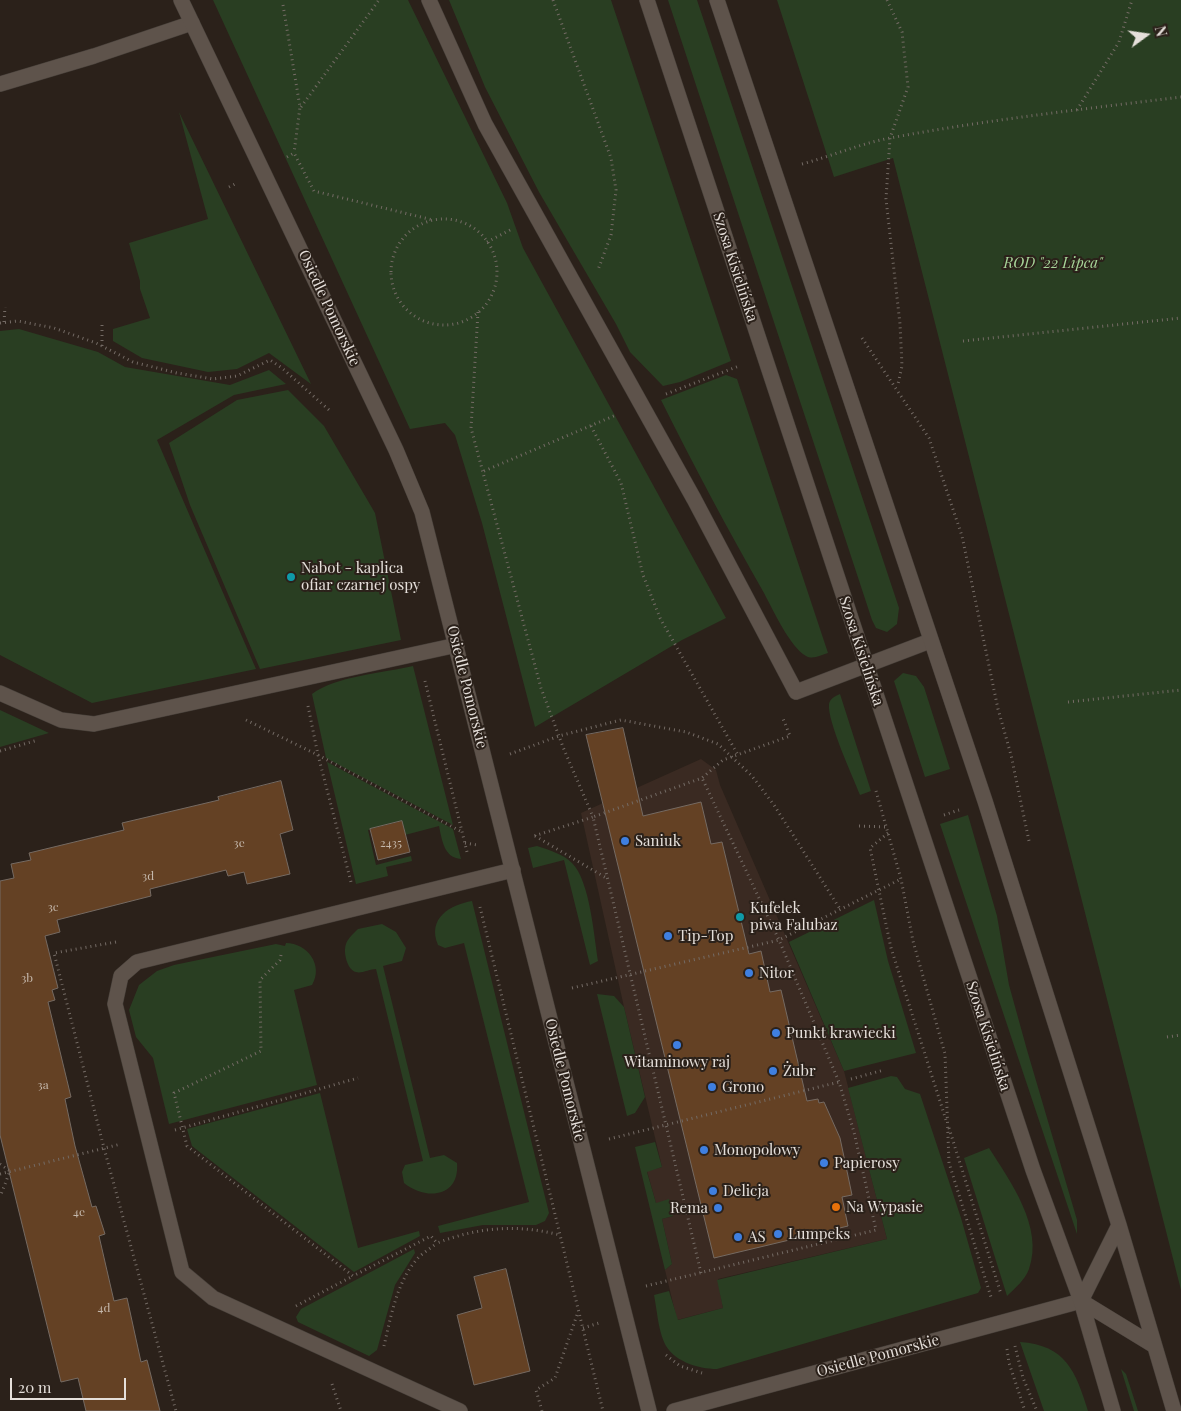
<!DOCTYPE html>
<html>
<head>
<meta charset="utf-8">
<style>
  body { margin:0 }
  #map { position:relative; width:1181px; height:1411px; overflow:hidden; background:#2b211a; font-family:"Playfair Display",serif }
  canvas { display:block }
  .north { position:absolute; left:1121px; top:10px; width:50px; height:50px; -webkit-text-stroke:4px #2b211a; paint-order:stroke; rotate:76deg; font-size:14px; font-weight:700; line-height:20px; text-align:center; color:#e5dfda }
  .north::after { content:''; display:block; margin:auto; width:18px; height:22px; background:#e5dfda; clip-path:polygon(50% 0,100% 100%,50% 72%,0 100%) }
  .scale { position:absolute; left:10px; top:1378px; width:116px; height:22px; box-sizing:border-box; border:2px solid #e5dfda; border-top:0; padding-left:6px; font-size:15px; line-height:18px; white-space:nowrap; color:#e5dfda; -webkit-text-stroke:4px #2b211a; paint-order:stroke }
</style>
</head>
<body>
<div id="map">
<canvas width="1181" height="1411"></canvas>
<div class="north">N</div>
<div class="scale">20 m</div>
</div>
<script>
const c = document.querySelector('canvas').getContext('2d');
c.lineJoin = 'round';
function fill(path, color) {
  c.fillStyle = color;
  c.fill(path, 'evenodd');
}
function strokePath(path, color, width, dash) {
  c.strokeStyle = color;
  c.lineWidth = width;
  c.lineCap = dash ? 'butt' : 'round';
  c.setLineDash(dash || []);
  c.stroke(path);
}
function write(font, color, halo, rows, align = 'center') {
  c.font = font + ' "Playfair Display",serif';
  c.lineWidth = 4;
  c.setLineDash([]);
  c.textBaseline = 'middle';
  c.strokeStyle = halo;
  c.fillStyle = color;
  for (const [text, x, y, turn = 0] of rows) {
    c.save();
    c.translate(x, y);
    c.rotate((+turn || 0) * Math.PI / 180);
    c.textAlign = isNaN(turn) ? turn : align;
    if (halo) c.strokeText(text, 0, 0);
    c.fillText(text, 0, 0);
    c.restore();
  }
}
fill(new Path2D(`
  M701 759 716 770 720 785 844 1071 887 1239 718 1279 723 1308 677 1320 665 1270 672 1264 662 1219 673 1216 656 1203 647 1171 662 1167 624 1007 581 813Z`), '#3a2a22');
fill(new Path2D(`
  M213 0H408L507 203 523 248 726 618 682 640 535 727 482 523 455 435 445 423 410 429Z
  M449 0H611L731 361 680 382 663 386 630 352 616 324 539 192 485 87Z
  M668 0H697L899 608 897 624 887 632 876 628 872 620Z
  M777 0H1181V1290L893 158 834 177Z
  M179 112 311 384 269 353 237 369 208 372 142 358 113 341V329L150 318 140 289V281L129 243 208 219Z
  M19 329 98 352 125 367 230 385 269 370 286 384 234 395 157 440 256 669 92 703 0 655V331Z
  M726 375 737 379 828 653C821 655 813 660 806 656 790 647 773 610 764 593 728 530 694 466 661 400Z
  M288 390 324 426 375 513 401 640 260 669 190 505 169 443 237 400Z
  M413 666 453 825 326 758 312 694C336 676 383 673 413 666Z
  M903 673 916 676 924 687 950 769 925 777 894 681Z
  M840 694 871 791 860 795C853 777 827 721 829 704 830 698 836 696 840 694Z
  M0 710 49 733 0 747Z
  M327 762 453 829 461 859C444 858 442 840 439 826L405 835 402 821 368 830 376 865 411 856 412 861 386 867 388 876 356 884Z
  M968 815 997 916 1009 985 1027 1050 1077 1220V1234L940 824Z
  M537 846C549 850 563 854 572 863 590 881 594 936 598 961L590 965 564 860 533 868 528 848Z
  M874 900 888 961 916 1053 844 1071 789 942Z
  M472 901 549 1213 545 1221 536 1225H483L440 1233 438 1226 529 1202 464 943 445 948 438 945C427 918 450 905 472 901Z
  M382 924 396 932 406 948 402 961 383 966 430 1158 444 1155 457 1163C460 1197 426 1201 404 1183L402 1172 405 1165 423 1161 376 969C370 969 361 974 356 972 347 970 343 952 346 944 348 938 354 933 358 929Z
  M286 943C307 943 324 965 312 985L294 990 317 1085 169 1124 153 1058 136 1037 129 1010 139 985 157 971 174 965 276 944 285 946Z
  M597 994 614 996 624 1007 645 1097 635 1113 627 1116Z
  M891 1076 897 1077 905 1089 920 1094 961 1218 981 1288 978 1293 717 1369C698 1369 672 1361 664 1342 658 1328 657 1310 654 1295L669 1291 678 1320 723 1308 717 1280 887 1239 848 1088Z
  M320 1093 358 1248 419 1231 420 1236 354 1272 192 1146 187 1129Z
  M655 1142 662 1167 647 1172 656 1203 669 1199 673 1216 662 1219 672 1264 665 1270 635 1147Z
  M989 1148C1010 1181 1044 1227 1029 1269 1025 1280 1015 1288 1007 1296L964 1158Z
  M414 1249 415 1253 395 1285 377 1350 369 1356 298 1322 296 1317 301 1309Z
  M1020 1342C1066 1345 1076 1372 1088 1411H1044Z
  M1121 1369 1126 1374 1138 1411H1134Z`), '#293e22');
const building = new Path2D(`
  M623 728 643 816 701 802 711 844 722 842 749 954 761 951 770 992 781 990 807 1101 818 1099 819 1103 824 1102 840 1138 852 1195 842 1197 848 1226 714 1258 586 735Z
  M281 781 293 830 280 834 290 874 247 884 244 872 228 876 226 870 150 889 151 896 57 920 60 932 45 936 58 988 52 990 55 1000 48 1002 71 1097 65 1099 75 1146 92 1207 96 1206 105 1234 99 1236 114 1301 127 1298 141 1362 147 1360 160 1411H86L78 1378 61 1382 0 1135V881L14 878 11 864 31 860 29 853 124 830 122 823 219 800 218 797Z
  M402 821 410 852 378 860 370 829Z
  M506 1269 530 1371 474 1385 457 1315 482 1308 474 1277Z`);
fill(building, '#644124');
strokePath(building, '#756a62', 1);
const lane = new Path2D(`
  M429 0 485 124 694 499 796 692 930 641
  M0 84 94 56 192 23
  M0 693 61 720 94 724 457 645
  M460 1411 213 1298 182 1272 115 1004 121 976 137 962 513 870`);
const street = new Path2D(`
  M181 0 396 450 422 512 649 1411
  M674 1411 1081 1301`);
const secondary = new Path2D(`
  M647 0 1033 1170 1081 1301 1113 1411
  M717 0 985 801 1119 1225 1174 1411
  M1081 1301 1119 1225
  M1081 1301 1153 1345`);
strokePath(lane, '#453e38', 16);
strokePath(street, '#453e38', 16);
strokePath(secondary, '#453e38', 16);
strokePath(new Path2D(`
  M553 0 611 158 616 190 611 235 598 270
  M887 0 902 32 908 87 890 138 886 199 900 324 902 366 898 384
  M283 5 300 107 294 153
  M301 107 379 0
  M1077 110 1119 42 1132 0
  M287 157 294 153 314 191 433 220
  M802 164C832 156 859 144 890 138 986 120 1084 109 1181 97
  M229 187 237 183
  M391 272a53 53 0 1 1 106 0a53 53 0 1 1-106 0Z
  M487 242 512 229
  M478 312 471 428 541 688 563 747 593 817 531 837
  M4 322 5 307
  M0 323 18 321 54 328 96 343 133 362 177 373 213 379 237 376 270 360 282 368 329 410
  M862 338 929 438 962 536 998 709 1011 755 1029 841
  M963 341 1181 318
  M102 346V321
  M666 394 739 366
  M591 426 621 483 643 575 660 618 738 755
  M484 471 616 415
  M425 681 467 852
  M1068 702 1181 690
  M308 706 318 755 351 882
  M246 720 318 755 462 832
  M0 751 38 740
  M510 754 559 736 621 720 686 732 718 744 752 776 774 805 840 909
  M876 791 901 879 913 941 945 1054 949 1163 991 1297
  M944 815 959 810
  M859 826 886 827
  M888 833 870 848 891 948 946 1120
  M535 836 608 879
  M465 843 477 845
  M480 907 603 1411
  M116 942 54 953 104 1148 176 1411
  M281 955 280 960 260 980 261 1051 174 1093 187 1146 353 1276 431 1236 437 1243C479 1227 517 1224 560 1235
  M572 988 779 940 901 879
  M1167 1037 1181 1035
  M851 1079 884 1070
  M949 1128 1001 1294
  M175 1130 358 1078
  M609 1139 839 1082
  M0 1164 10 1171 0 1197
  M0 1174 121 1144
  M701 1273 593 817 702 778 723 760 790 736 782 716
  M646 1286 876 1230 854 1132 839 1082 779 940 702 778
  M296 1306 353 1276
  M583 1328 599 1323
  M384 1346C391 1316 397 1281 418 1258 424 1252 431 1248 437 1243
  M1015 1346 1023 1378 1037 1411
  M1007 1349 1009 1363 1025 1411
  M666 1355 680 1366 702 1373
  M332 1384 341 1411
  M542 1411 536 1390 555 1378 578 1312`), '#746b65', 3, [1, 4]);
strokePath(lane, '#5e534b', 15);
strokePath(street, '#5e534b', 15);
strokePath(secondary, '#5e534b', 15);
for (const [x, y, r, color] of [
  [291,577,5,"#0f9aa8"],
  [625,841,5,"#3f7fe0"],
  [740,917,5,"#0f9aa8"],
  [668,936,5,"#3f7fe0"],
  [749,973,5,"#3f7fe0"],
  [776,1033,5,"#3f7fe0"],
  [677,1045,5,"#3f7fe0"],
  [773,1071,5,"#3f7fe0"],
  [712,1087,5,"#3f7fe0"],
  [704,1150,5,"#3f7fe0"],
  [824,1163,5,"#3f7fe0"],
  [713,1191,5,"#3f7fe0"],
  [836,1207,5,"#e8710a"],
  [718,1208,5,"#3f7fe0"],
  [778,1234,5,"#3f7fe0"],
  [738,1237,5,"#3f7fe0"]
]) {
  const dot = new Path2D();
  dot.arc(x, y, r, 0, 2 * Math.PI);
  c.fillStyle = color;
  c.fill(dot);
  strokePath(dot, '#2b211a', 2);
}
write('12px', '#c5b8ac', null, [
  ["3e",239,843],
  ["2435",391,843],
  ["3d",148,876],
  ["3c",53,907],
  ["3b",27,978],
  ["3a",43,1085],
  ["4e",79,1212],
  ["4d",104,1308]
]);
write('italic 15px', '#a7d599', '#2b211a', [
  ["ROD \"22 Lipca\"",1053,263]
]);
write('15px', '#e5dfda', '#2b211a', [
  ["Szosa Kisielińska",735,267,72],
  ["Osiedle Pomorskie",329,308,65],
  ["Szosa Kisielińska",861,651,72],
  ["Osiedle Pomorskie",467,687,76],
  ["Szosa Kisielińska",988,1036,72],
  ["Osiedle Pomorskie",565,1080,76],
  ["Osiedle Pomorskie",878,1356,-15]
]);
write('15px', '#e5dfda', '#2b211a', [
  ["Nabot - kaplica",301,568],
  ["ofiar czarnej ospy",301,585],
  ["Saniuk",635,841],
  ["Kufelek",750,908],
  ["piwa Falubaz",750,925],
  ["Tip-Top",678,936],
  ["Nitor",759,973],
  ["Punkt krawiecki",786,1033],
  ["Witaminowy raj",677,1062,"center"],
  ["Żubr",783,1071],
  ["Grono",722,1087],
  ["Monopolowy",714,1150],
  ["Papierosy",834,1163],
  ["Delicja",723,1191],
  ["Na Wypasie",846,1207],
  ["Rema",708,1208,"right"],
  ["Lumpeks",788,1234],
  ["AS",748,1237]
], 'left');
</script>
</body>
</html>
